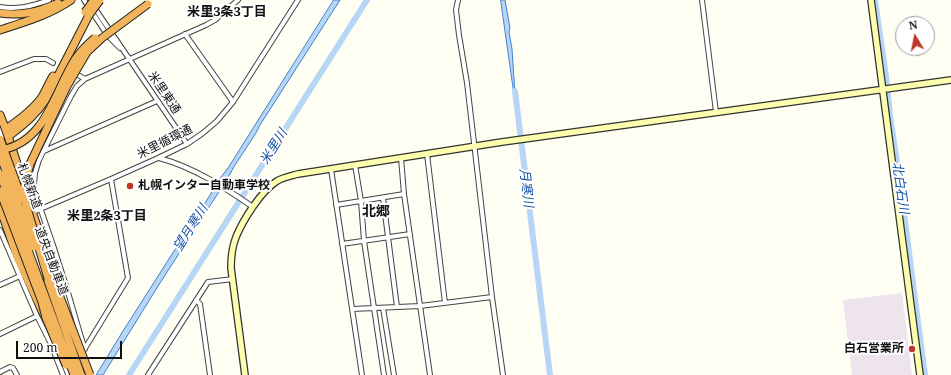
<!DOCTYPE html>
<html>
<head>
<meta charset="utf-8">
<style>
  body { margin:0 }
  #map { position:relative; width:951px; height:375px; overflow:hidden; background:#fffef2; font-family:"Noto Serif",serif }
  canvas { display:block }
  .north { position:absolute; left:895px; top:16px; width:40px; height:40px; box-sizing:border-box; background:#fff; border:1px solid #9f9f9f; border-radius:50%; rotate:350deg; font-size:11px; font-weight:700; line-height:16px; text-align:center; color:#101010 }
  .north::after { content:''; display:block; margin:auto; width:14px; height:18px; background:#c03527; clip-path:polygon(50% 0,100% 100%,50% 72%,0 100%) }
  .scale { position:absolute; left:16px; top:341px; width:106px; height:18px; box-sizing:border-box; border:2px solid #101010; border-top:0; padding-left:5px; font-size:12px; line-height:14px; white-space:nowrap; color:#101010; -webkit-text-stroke:3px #fff; paint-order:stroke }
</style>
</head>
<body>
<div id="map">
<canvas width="951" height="375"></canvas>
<div class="north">N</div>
<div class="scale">200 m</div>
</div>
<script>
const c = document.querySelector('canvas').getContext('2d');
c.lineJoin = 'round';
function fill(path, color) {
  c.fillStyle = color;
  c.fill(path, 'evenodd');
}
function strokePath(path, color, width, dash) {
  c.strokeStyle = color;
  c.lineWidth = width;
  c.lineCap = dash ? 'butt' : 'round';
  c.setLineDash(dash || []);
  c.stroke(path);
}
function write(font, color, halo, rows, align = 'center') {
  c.font = font + ' "Noto Serif","Noto Sans JP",serif';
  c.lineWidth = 4;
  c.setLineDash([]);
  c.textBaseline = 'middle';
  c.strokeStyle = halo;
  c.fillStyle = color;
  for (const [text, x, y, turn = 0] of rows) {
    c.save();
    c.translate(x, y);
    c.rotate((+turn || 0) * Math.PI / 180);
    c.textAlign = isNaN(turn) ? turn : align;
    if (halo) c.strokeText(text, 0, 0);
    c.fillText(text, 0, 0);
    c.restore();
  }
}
fill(new Path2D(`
  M902 293 912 375H852L843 300Z`), '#eee4ee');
const water = new Path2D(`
  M334 0H340L260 125 256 133 235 165 226 181 160 283 103 375H96L123 331 174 251 180 244 221 177 228 168Z
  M501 0H505L510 28 509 32 512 49 516 109Z`);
fill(water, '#b7d6f6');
strokePath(water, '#3e81cd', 1);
strokePath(new Path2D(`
  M875 0 886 76 890 116 900 182 917 315 925 375
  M515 91 550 375
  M129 375 367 0`), '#b7d6f6', 6);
const street = new Path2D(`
  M84 0 108 36 120 48
  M458 0 456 10 459 35 467 83 492 297 503 375
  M702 0 716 112
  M0 7C17 10 32 6 49 0
  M94 7 187 144
  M185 34 233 102
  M0 72 34 59H46L53 63
  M73 72 85 79
  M44 151 157 101
  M427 154 445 303
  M159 158C193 167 224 187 253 207
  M401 158 404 194 430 375
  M355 165 361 201 364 241 384 375
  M331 169 362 375
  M383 198 397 307
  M336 205 404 194
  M31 213 111 179 158 158 187 144 203 133 217 121 233 102 298 0
  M0 230 37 316 50 342 63 375
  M342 244 410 234
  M0 285 20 276
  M196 300 200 304 210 375
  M383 308 394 375
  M352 309 420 306 492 297
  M0 334 37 316
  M85 349 81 337 67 289 53 245 35 193 34 184 35 173 39 160 71 96 77 86 85 79 206 25 215 20 238 0
  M76 363 128 278 111 179
  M0 372 10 367 13 368 17 375
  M148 375 208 282 233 279`);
const secondary = new Path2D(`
  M871 0 920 375
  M245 375 231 268C231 257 232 247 236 237 243 220 261 191 277 181 284 177 291 176 298 174L502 142 951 80`);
const highway = new Path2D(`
  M0 13C22 16 38 12 58 3
  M0 30C25 22 49 15 71 0
  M0 115C13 146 21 179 32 211 39 234 49 255 56 278
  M6 129C19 120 33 110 42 97 46 90 49 83 53 76
  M9 136C24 124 35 116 46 99L89 15
  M0 208 18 259 43 313`);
strokePath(street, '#434343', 6);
strokePath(secondary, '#323232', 8);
strokePath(highway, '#212121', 9);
strokePath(street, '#fff', 4);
strokePath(secondary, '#fcfeae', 5.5);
strokePath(highway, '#f3b55c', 7);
const highwayBridge = new Path2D(`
  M85 12 94 0
  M89 15 100 0
  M0 139 22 199
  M1 150C47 142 54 91 76 58 81 51 88 44 95 38
  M0 155 34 247
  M0 174 74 375
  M0 191 42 302 46 318 66 365
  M50 271 90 375
  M48 281 81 375
  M50 285 24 198 25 182 30 164 67 86 87 52 102 38 148 4`);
strokePath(highwayBridge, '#212121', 9, []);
strokePath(highwayBridge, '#f3b55c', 7);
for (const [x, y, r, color] of [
  [130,186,4,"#c03527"],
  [912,349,4,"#c03527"]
]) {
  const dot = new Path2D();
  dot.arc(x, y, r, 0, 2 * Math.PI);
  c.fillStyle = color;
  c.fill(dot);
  strokePath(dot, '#fff', 1.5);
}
write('12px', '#101010', '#fff', [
  ["米里東通",164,93,56],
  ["米里循環通",165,142,-27],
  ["札幌新道",29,186,69],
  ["道央自動車道",51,261,69]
]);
write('bold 12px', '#101010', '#fff', [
  ["札幌インター自動車学校",138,186],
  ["白石営業所",904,349,"right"]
], 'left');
write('bold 13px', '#101010', '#fff', [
  ["米里3条3丁目",227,12],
  ["米里2条3丁目",107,216]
]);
write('italic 13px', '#1853a2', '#fff', [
  ["米里川",274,147,-58],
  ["月寒川",526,188,83],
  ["北白石川",900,188,82],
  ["望月寒川",191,228,-58]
]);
write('bold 14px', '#101010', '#fff', [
  ["北郷",376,212]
]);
</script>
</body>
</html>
